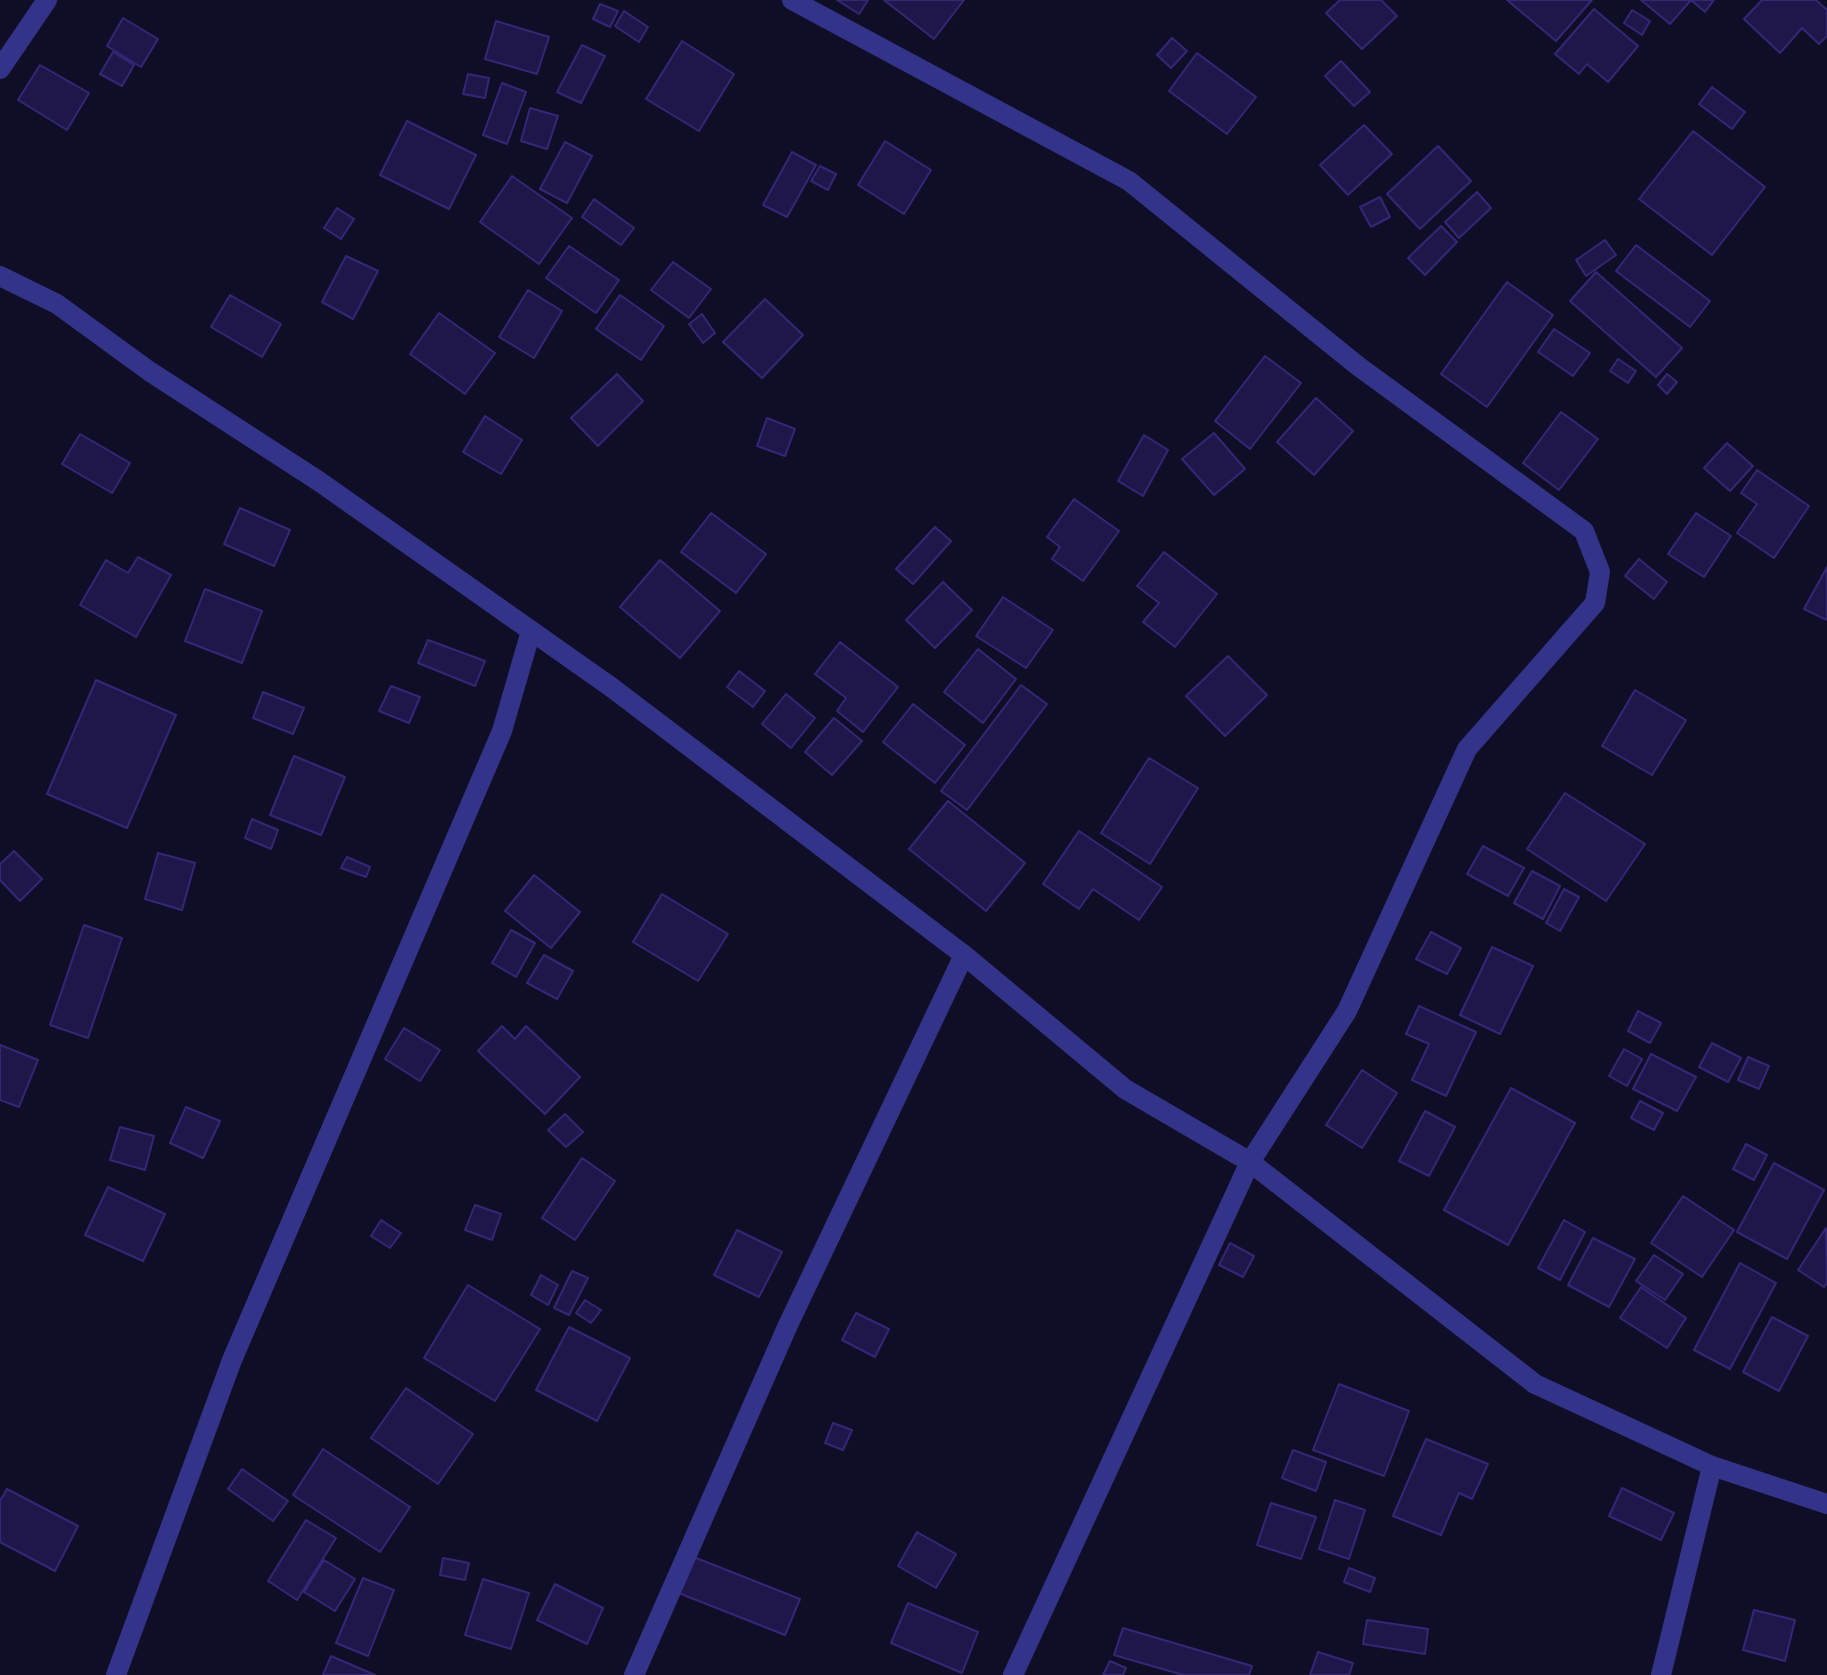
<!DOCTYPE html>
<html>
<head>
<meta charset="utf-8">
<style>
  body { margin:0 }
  canvas { display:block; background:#100d26 }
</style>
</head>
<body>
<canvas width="1827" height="1675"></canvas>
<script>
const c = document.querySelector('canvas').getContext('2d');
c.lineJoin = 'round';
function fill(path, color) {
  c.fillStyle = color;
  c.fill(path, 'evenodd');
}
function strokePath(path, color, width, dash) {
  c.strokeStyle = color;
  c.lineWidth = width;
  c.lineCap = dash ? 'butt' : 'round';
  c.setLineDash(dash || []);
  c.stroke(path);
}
const building = new Path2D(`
  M837 0H868L859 14Z
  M884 0H964L934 39Z
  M1340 0H1381L1397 16 1362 49 1326 13Z
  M1507 0H1592L1556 41Z
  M1641 0H1691L1670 24Z
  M1691 0H1714L1705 12Z
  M1762 0H1816L1827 10V36L1819 44 1802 28 1780 53 1744 19Z
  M600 4 618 11 610 27 593 19Z
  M1594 9 1638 46 1608 82 1587 64 1579 74 1555 54Z
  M1632 10 1650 21 1642 35 1624 23Z
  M624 11 648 27 639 42 615 26Z
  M123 18 158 39 141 67 107 46Z
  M496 21 549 37 537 74 485 59Z
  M1172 38 1187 51 1171 68 1157 55Z
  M682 41 734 74 699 131 646 99Z
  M582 45 605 56 581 103 557 92Z
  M113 52 134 65 122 86 100 74Z
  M1197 53 1256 97 1227 134 1169 91Z
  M1341 61 1370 92 1354 106 1325 76Z
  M40 65 89 93 67 130 18 100Z
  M468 74 489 78 485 98 463 94Z
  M502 83 526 92 507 144 483 135Z
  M1712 87 1745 112 1732 129 1699 104Z
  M530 108 558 116 547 149 521 141Z
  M407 121 476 155 449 209 380 175Z
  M1364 125 1392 154 1348 195 1320 165Z
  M1693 131 1765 187 1712 255 1639 199Z
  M885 141 931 170 904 214 858 185Z
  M565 142 592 156 567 203 540 189Z
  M1438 146 1471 181 1420 229 1387 194Z
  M792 152 816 165 787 217 763 205Z
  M820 166 836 174 828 190 811 181Z
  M512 176 572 218 539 264 480 222Z
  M1477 192 1491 208 1459 238 1445 222Z
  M1380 197 1390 217 1371 227 1360 207Z
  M594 199 634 228 621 245 582 217Z
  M337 208 354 219 341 239 324 228Z
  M1441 226 1457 242 1425 275 1408 258Z
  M1605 240 1616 255 1586 276 1576 260Z
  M1636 245 1710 301 1690 327 1616 271Z
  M569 246 619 280 596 313 546 278Z
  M346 256 378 271 353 319 322 302Z
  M673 262 711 289 689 318 651 290Z
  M1596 272 1682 348 1656 377 1570 301Z
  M1507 282 1553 315 1487 407 1441 374Z
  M528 290 562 311 534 358 499 337Z
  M230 295 281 324 262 357 211 327Z
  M620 295 664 326 641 360 596 329Z
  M765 299 803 335 762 378 723 342Z
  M439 313 495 353 465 394 410 354Z
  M702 314 715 333 703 343 689 324Z
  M1554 329 1590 353 1573 376 1538 352Z
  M1265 356 1301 383 1250 449 1215 421Z
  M1618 359 1636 371 1628 383 1610 371Z
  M617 374 643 401 598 446 571 418Z
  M1667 374 1677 382 1667 394 1658 385Z
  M1316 398 1353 431 1314 475 1277 442Z
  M1561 412 1598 439 1559 490 1523 463Z
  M485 416 522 440 501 474 463 452Z
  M767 418 795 429 785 456 757 446Z
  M1214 433 1245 469 1214 495 1182 459Z
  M80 434 130 463 112 493 62 464Z
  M1144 435 1168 450 1143 496 1118 481Z
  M1727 443 1753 466 1730 491 1704 468Z
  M1757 470 1809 506 1774 558 1737 533 1757 504 1741 493Z
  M1074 499 1119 531 1083 581 1052 559 1060 547 1047 537Z
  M240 508 290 530 274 566 224 544Z
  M711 513 766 554 736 593 681 552Z
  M1696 513 1731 536 1704 577 1668 554Z
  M935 527 951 541 913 584 896 569Z
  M1164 552 1217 594 1175 647 1143 622 1159 603 1137 586Z
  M138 557 171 575 136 637 80 605 106 560 128 573Z
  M1639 559 1667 582 1654 599 1625 576Z
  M660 560 720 611 680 658 620 607Z
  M1827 567V620L1804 609Z
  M943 582 972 610 935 648 906 620Z
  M205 589 262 611 242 663 185 641Z
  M1003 597 1053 630 1026 668 976 636Z
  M428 640 485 661 475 686 418 663Z
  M840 642 898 687 863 732 837 711 846 698 815 674Z
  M978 649 1016 679 983 723 944 692Z
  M1228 656 1267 695 1225 736 1186 696Z
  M739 671 765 691 753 707 727 687Z
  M96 680 176 715 127 828 47 794Z
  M1021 685 1047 704 967 810 941 791Z
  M391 686 420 697 409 723 379 711Z
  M1635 690 1686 720 1652 775 1602 746Z
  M263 692 304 708 293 734 253 718Z
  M786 694 815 718 791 748 762 724Z
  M913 704 965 745 935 783 883 742Z
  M834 718 862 741 832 775 805 752Z
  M294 756 345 777 321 835 270 815Z
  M1149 758 1198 788 1150 864 1101 833Z
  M1565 793 1645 844 1606 901 1527 849Z
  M948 801 1025 863 986 911 909 849Z
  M252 819 278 830 271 849 245 838Z
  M1079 831 1162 887 1139 920 1093 889 1079 909 1043 884Z
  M1483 846 1524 868 1508 896 1467 874Z
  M14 851 42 879 20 901 0 880V864Z
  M158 853 195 863 182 910 145 899Z
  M347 857 370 867 366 877 341 868Z
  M1532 871 1560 886 1543 919 1514 903Z
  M534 875 580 912 551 948 505 911Z
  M1564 889 1579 897 1560 931 1546 923Z
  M662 894 728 934 698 981 633 942Z
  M84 925 122 938 88 1038 50 1025Z
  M511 930 535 943 516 977 492 963Z
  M1431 932 1461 948 1447 974 1416 959Z
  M1492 947 1533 966 1500 1034 1460 1015Z
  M544 955 573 971 557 999 527 983Z
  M1419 1006 1476 1032 1446 1096 1412 1080 1429 1044 1406 1034Z
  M1638 1011 1661 1023 1650 1043 1628 1031Z
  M502 1026 515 1039 526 1026 580 1077 545 1114 478 1051Z
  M404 1028 440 1050 420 1081 385 1059Z
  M1712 1043 1741 1058 1728 1082 1699 1067Z
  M0 1045 38 1060 19 1107 0 1100Z
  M1624 1049 1642 1059 1627 1086 1609 1076Z
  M1651 1054 1696 1077 1677 1111 1633 1089Z
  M1748 1057 1769 1066 1759 1089 1738 1080Z
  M1362 1070 1397 1093 1362 1148 1326 1125Z
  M1511 1088 1575 1123 1508 1245 1444 1210Z
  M1640 1101 1663 1113 1654 1130 1631 1118Z
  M186 1107 220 1121 203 1158 170 1143Z
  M1425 1111 1455 1127 1429 1176 1399 1161Z
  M565 1114 583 1132 566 1147 548 1130Z
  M120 1127 154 1136 145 1170 110 1160Z
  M1746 1144 1767 1155 1754 1180 1733 1169Z
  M582 1158 615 1181 575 1240 542 1218Z
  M1774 1163 1824 1190 1787 1259 1737 1232Z
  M108 1187 165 1214 143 1261 85 1235Z
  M1683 1196 1734 1230 1702 1277 1651 1243Z
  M475 1205 501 1214 492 1240 465 1230Z
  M381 1220 401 1233 390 1248 371 1236Z
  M1564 1220 1585 1232 1560 1280 1538 1268Z
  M1826 1228 1827 1283 1824 1287 1798 1270Z
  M737 1230 782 1252 759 1297 714 1275Z
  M1593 1238 1635 1259 1609 1307 1568 1285Z
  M1230 1243 1254 1256 1243 1277 1219 1265Z
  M1654 1255 1683 1274 1665 1300 1636 1281Z
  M1740 1263 1776 1283 1730 1369 1694 1350Z
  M572 1271 588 1278 569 1315 554 1308Z
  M541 1275 558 1285 548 1305 531 1295Z
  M468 1285 540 1329 495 1401 424 1358Z
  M1641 1287 1686 1318 1667 1348 1620 1318Z
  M585 1300 601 1310 591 1323 576 1313Z
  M856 1313 889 1329 875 1357 842 1340Z
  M1772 1317 1808 1336 1779 1391 1743 1372Z
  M569 1327 630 1358 597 1421 536 1390Z
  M1339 1384 1409 1411 1384 1476 1313 1450Z
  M406 1388 473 1434 438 1484 371 1438Z
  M833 1423 852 1430 843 1450 825 1443Z
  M1426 1439 1488 1464 1472 1499 1459 1493 1441 1535 1393 1516Z
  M323 1449 410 1507 380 1552 293 1495Z
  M1293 1450 1326 1462 1316 1491 1282 1478Z
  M242 1469 288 1501 273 1521 228 1489Z
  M1622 1488 1674 1513 1661 1540 1609 1516Z
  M7 1489 78 1526 55 1571 0 1542V1501Z
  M1335 1500 1365 1510 1349 1559 1319 1549Z
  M1271 1503 1316 1517 1301 1559 1257 1545Z
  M306 1520 336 1538 297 1600 268 1581Z
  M917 1532 956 1554 936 1588 898 1566Z
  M691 1556 800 1599 785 1635 676 1592Z
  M443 1558 469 1563 465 1580 440 1575Z
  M324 1560 355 1579 335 1611 304 1592Z
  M1349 1568 1375 1578 1370 1592 1344 1582Z
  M363 1578 394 1590 368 1656 336 1643Z
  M483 1579 529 1593 511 1649 465 1635Z
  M555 1584 603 1608 587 1644 537 1620Z
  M908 1603 978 1632 962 1673 891 1643Z
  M1754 1610 1795 1620 1785 1661 1743 1650Z
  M1367 1620 1428 1629 1425 1654 1363 1644Z
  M1123 1628 1252 1666 1249 1675H1183L1114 1655Z
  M1318 1652 1353 1663 1349 1675H1310Z
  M331 1656 375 1675H323Z
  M1110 1661 1126 1668 1123 1675H1103Z`);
fill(building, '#1f1749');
strokePath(building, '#342777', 2);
strokePath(new Path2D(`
  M792 0 1129 181 1358 366 1584 531 1600 572 1595 603 1467 749 1347 1011 1250 1162 1013 1675
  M0 69 47 0
  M0 276 57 304 149 371 320 482 611 687 964 955 1125 1089 1250 1162 1535 1384 1712 1466 1827 1504
  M116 1675 232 1360 502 731 531 631
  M634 1675 788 1325 964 955
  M1661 1675 1712 1466`), '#33338a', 20);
</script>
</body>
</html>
